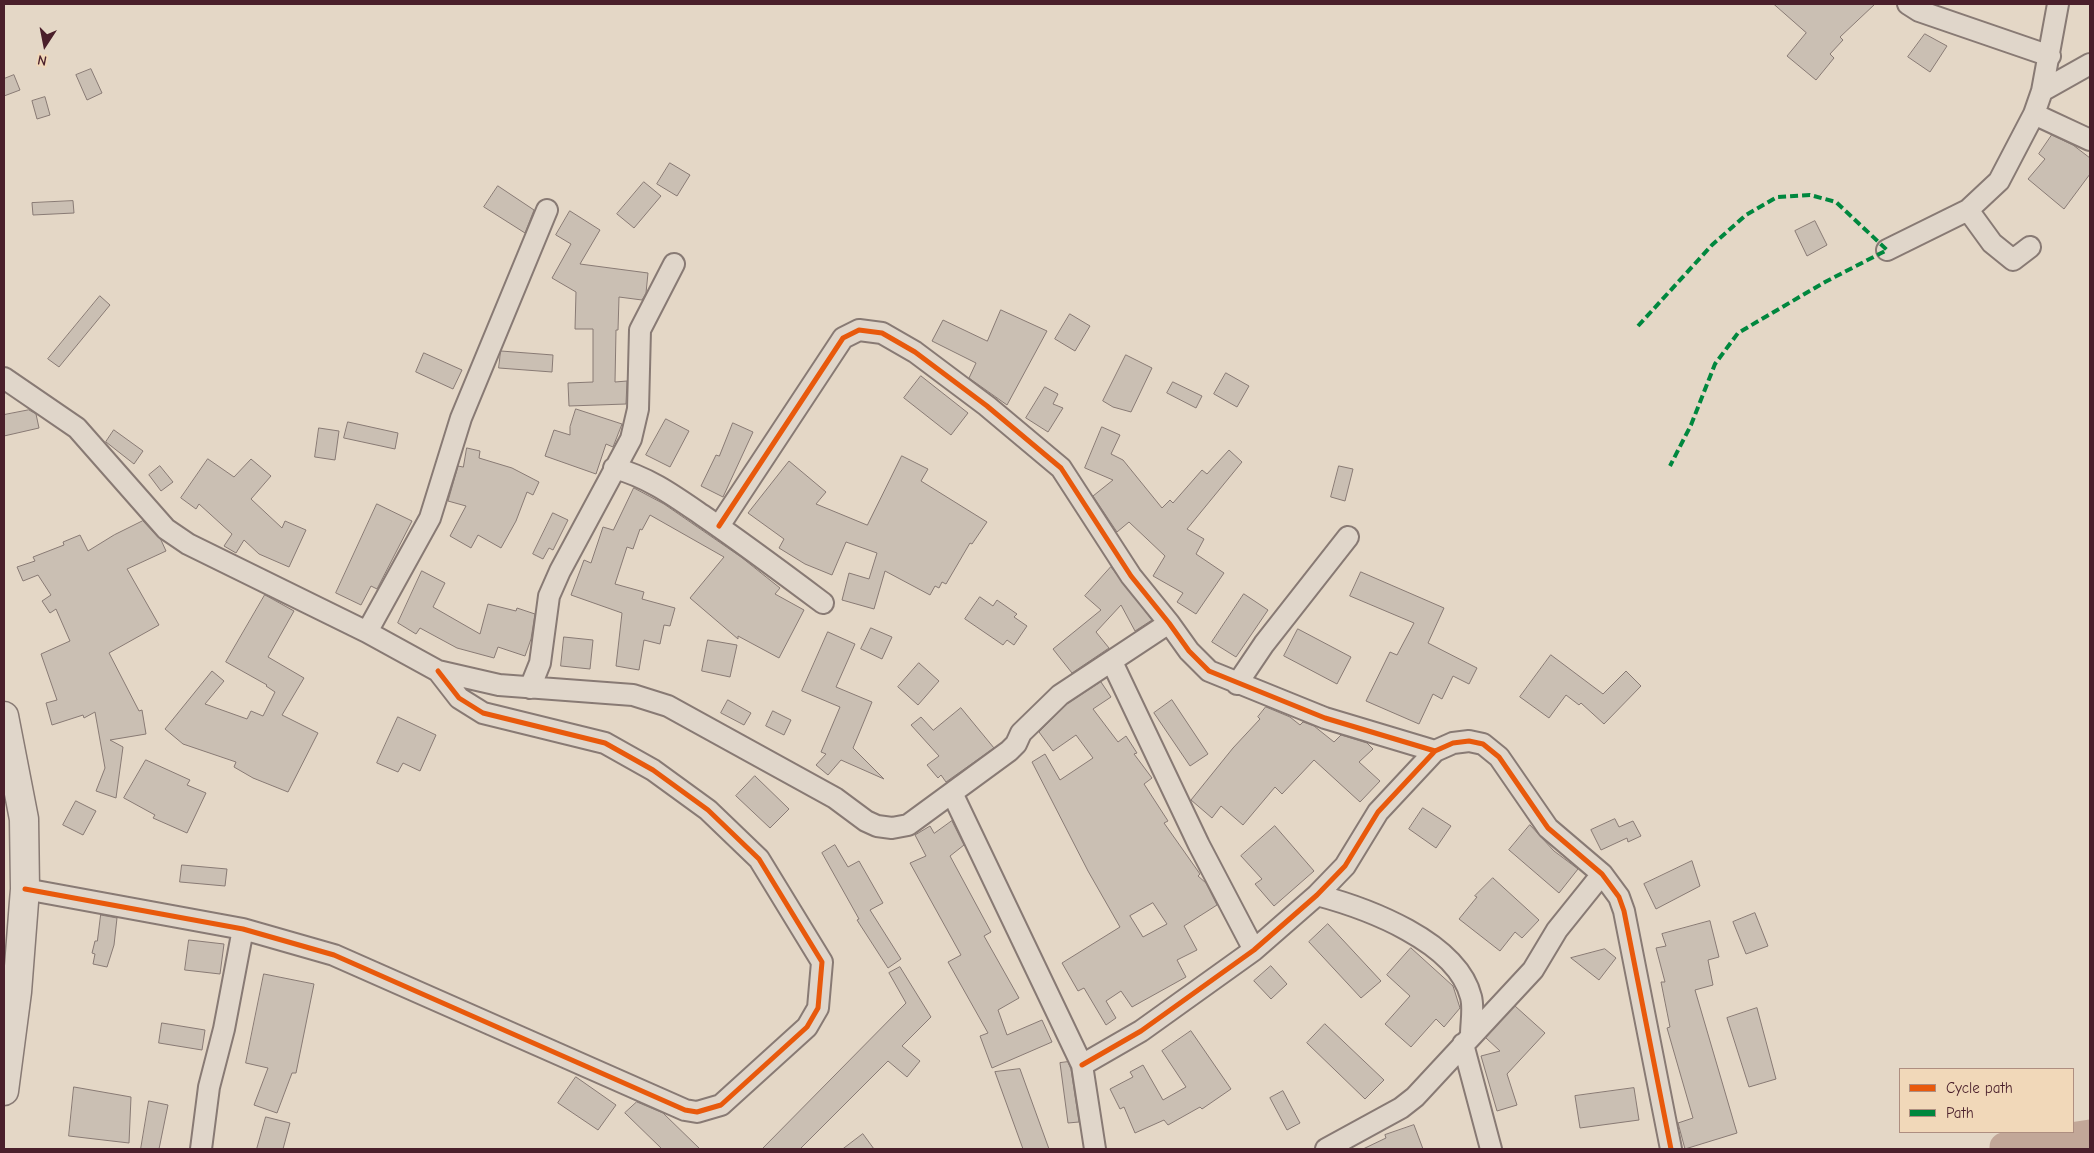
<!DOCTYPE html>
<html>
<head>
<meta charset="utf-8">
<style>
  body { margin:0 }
  #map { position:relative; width:2094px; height:1153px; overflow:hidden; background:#e4d7c6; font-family:"Comic Neue",sans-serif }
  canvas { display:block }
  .frame { position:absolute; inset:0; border:5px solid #4a1f2b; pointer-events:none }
  .legend { position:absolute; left:1899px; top:1068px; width:175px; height:65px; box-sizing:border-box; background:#f1d8b9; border:1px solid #ae8e80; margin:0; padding:6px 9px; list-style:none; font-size:15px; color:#4a1f2b }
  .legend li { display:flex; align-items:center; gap:10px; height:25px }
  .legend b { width:25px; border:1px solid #ae8e80 }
  .north { position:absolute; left:20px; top:20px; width:50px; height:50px; -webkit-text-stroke:4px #f1d8b9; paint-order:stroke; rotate:191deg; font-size:14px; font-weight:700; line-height:20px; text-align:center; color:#4a1f2b }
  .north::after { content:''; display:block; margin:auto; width:18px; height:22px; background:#4a1f2b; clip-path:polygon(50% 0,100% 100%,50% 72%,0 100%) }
</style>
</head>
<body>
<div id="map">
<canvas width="2094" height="1153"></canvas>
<div class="frame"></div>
<ul class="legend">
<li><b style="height:6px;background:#e8590c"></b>Cycle path</li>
<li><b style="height:6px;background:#00873e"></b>Path</li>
</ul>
<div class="north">N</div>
</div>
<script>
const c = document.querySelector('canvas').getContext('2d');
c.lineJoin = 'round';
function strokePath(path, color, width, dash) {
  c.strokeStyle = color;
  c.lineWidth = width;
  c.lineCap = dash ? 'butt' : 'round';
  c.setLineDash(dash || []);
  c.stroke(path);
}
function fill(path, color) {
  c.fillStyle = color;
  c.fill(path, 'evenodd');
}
strokePath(new Path2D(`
  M2004 1149V1147L2090 1134`), '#c2a798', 29);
const building = new Path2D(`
  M1774 4H1875L1840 37 1843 40 1830 54 1834 58 1816 80 1787 56 1806 33Z
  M1925 34 1947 46 1930 72 1908 57Z
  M91 69 102 93 87 100 76 75Z
  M14 75 20 90 4 96V79Z
  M45 97 50 115 37 119 32 101Z
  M2052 135 2073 145 2090 158V174L2064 209 2028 179 2045 159 2039 154Z
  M670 163 690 175 677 196 657 184Z
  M644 182 661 196 634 228 617 214Z
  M498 186 534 210 525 233 484 207Z
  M73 201 74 213 33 215 32 203Z
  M570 211 600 230 580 264 648 273 646 293 642 300 619 297 618 330H616L615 382 627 381 626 404 569 406 568 383 593 382V329H575L576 292 552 278 571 244 556 235Z
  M1815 221 1827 245 1807 256 1795 231Z
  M100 296 110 305 59 367 48 359Z
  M1001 310 1047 331 1007 405 969 378 976 363 932 341 943 320 987 341Z
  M1070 314 1090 326 1075 351 1055 339Z
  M501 351 553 355 552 372 499 368Z
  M424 353 462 370 453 389 416 372Z
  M1126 355 1152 368 1131 412 1113 407 1103 401Z
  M1226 373 1249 386 1237 407 1214 394Z
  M921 376 968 413 951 435 904 398Z
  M1173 382 1202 396 1196 408 1167 393Z
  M1045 387 1058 394 1053 404 1063 408 1048 432 1026 418Z
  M576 409 622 424 613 447 606 444 596 474 545 456 554 430 570 435V427Z
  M29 410 36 414 39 428 4 436V415Z
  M666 419 689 431 670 467 646 455Z
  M348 422 398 433 395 449 344 438Z
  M733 423 753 432 723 497 701 486 716 455 719 456Z
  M1102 427 1120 435 1111 454 1123 460 1162 508 1170 500 1173 503 1202 470 1207 474 1229 450 1242 462 1187 529 1204 539 1196 554 1224 573 1196 614 1177 602 1183 593 1153 576 1165 556 1129 522 1117 532 1093 496 1113 480 1085 468Z
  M319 428 339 431 335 460 315 457Z
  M114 430 143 451 134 464 106 442Z
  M467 448 480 451 479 458 512 468 539 482 533 495 527 492 516 521 501 548 478 535 471 548 450 536 466 506 448 501 458 466 463 467Z
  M902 456 928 469 921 481 987 522 972 544 970 543 946 584 942 582 939 588 935 586 930 595 885 571 874 609 842 600 849 573 869 579 877 553 846 542 832 575 805 564 779 548 784 539 748 513 789 461 826 492 816 504 867 525Z
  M208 459 234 477 251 459 271 476 251 499 282 528 285 521 306 530 289 567 259 554 244 540 236 553 224 546 232 534 199 504 196 509 181 498Z
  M160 466 173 482 161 491 149 475Z
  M1339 466 1353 469 1345 501 1331 497Z
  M634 488 664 504 741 557 780 588 775 594 804 610 779 658 738 636V639L690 598 724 557 650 515 642 530 640 529 633 549 627 547 615 584 644 592 642 599 675 608 670 626 664 625 660 644 644 640 639 670 616 666 622 613 571 595 584 560 591 563 603 527 613 530Z
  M377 504 412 521 377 589 371 586 361 605 336 593Z
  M553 513 568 520 553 550 549 548 543 559 533 554Z
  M143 521 161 540 166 551 127 569 159 625 109 653 139 711 142 710 146 734 110 740 123 747 116 798 96 791 105 768 95 712 84 718 83 715 52 725 46 703 57 700 41 654 70 641 56 609 50 613 42 601 51 595 38 575 23 581 17 567 35 561 33 557 64 545 63 542 80 535 88 551 114 535Z
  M1111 567 1152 620 1135 631 1121 605 1096 632 1109 648 1072 673 1053 649 1101 610 1085 596Z
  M422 571 445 583 433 607 480 634 488 604 516 611 517 608 535 614 531 639 525 656 498 647 494 658 457 648 420 628 416 634 398 623Z
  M1361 572 1444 608 1428 643 1477 668 1469 684 1453 676 1442 699 1433 694 1419 724 1366 701 1390 652 1397 655 1414 623 1350 596Z
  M1244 594 1268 610 1236 657 1212 642Z
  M265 595 294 611 268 657 304 678 282 715 318 733 288 792 253 778 234 767 236 762 183 744 165 729 212 671 224 681 205 704 247 719 251 711 263 716 275 692 266 686 267 685 226 662Z
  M980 597 993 606 997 600 1017 614 1014 617 1027 626 1014 645 1007 640 1003 645 965 619Z
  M871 628 892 637 882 659 861 649Z
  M1298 629 1351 657 1337 684 1284 656Z
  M828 632 855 644 836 687 872 702 853 748 884 779 841 760 828 775 816 765 826 754 821 752 840 707 802 691Z
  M564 637 593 640 590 669 561 666Z
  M708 640 737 645 730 677 702 671Z
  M1551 655 1603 694 1626 671 1641 686 1604 724 1581 703 1579 705 1566 695 1549 718 1520 697Z
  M919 663 939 681 918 705 898 687Z
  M1101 682 1111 697 1093 709 1118 742 1126 736 1137 753 1134 754 1152 778 1144 784 1168 821 1164 823 1200 874 1198 876 1206 883 1217 905 1184 926 1197 950 1177 960 1186 977 1132 1007 1121 991 1106 1001 1116 1018 1106 1025 1084 988 1078 991 1062 963 1120 927 1088 871 1032 762 1045 754 1060 780 1093 758 1076 735 1053 751 1039 732 1067 704ZM1153 903 1167 924 1143 937 1130 916Z
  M728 700 751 713 744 725 721 713Z
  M1172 700 1208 754 1190 766 1154 713Z
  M1266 707 1290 717 1300 725 1303 722 1314 726 1334 742 1341 735 1367 743 1373 749 1359 762 1380 781 1360 802 1314 760 1282 794 1275 787 1243 825 1221 806 1212 818 1191 800 1233 748 1260 719 1258 717Z
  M961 708 994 748 946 782 941 775 938 778 927 765 939 756 911 725 921 717 933 730Z
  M773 711 791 720 784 735 766 726Z
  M398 717 436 735 420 771 403 763 398 772 377 763Z
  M146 760 190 780 187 785 206 793 187 833 153 818 155 815 124 798Z
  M755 776 789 809 770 828 736 796Z
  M76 801 96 811 83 835 63 825Z
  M1423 808 1451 826 1436 848 1409 829Z
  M1615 819 1619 827 1633 821 1641 836 1628 842 1627 838 1601 850 1591 830Z
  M952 821 964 845 950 856 991 932 984 936 1019 998 998 1010 1007 1035 1042 1020 1052 1042 992 1068 980 1036 988 1033 948 962 961 955 910 863 926 856 915 835 930 826 934 833Z
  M1530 825 1554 851 1578 869 1559 893 1509 850Z
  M1275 826 1314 871 1274 906 1255 884 1262 879 1241 856Z
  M835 845 848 867 859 861 883 903 870 910 901 959 888 968 857 920 859 919 822 853Z
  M1692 861 1700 886 1656 909 1644 884Z
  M182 865 227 869 225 886 180 882Z
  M1493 878 1539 920 1522 938 1515 932 1500 951 1459 919 1477 897 1475 896Z
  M1755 913 1768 946 1746 954 1733 922Z
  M101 915 117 918 114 945 107 967 93 964 95 954 92 953 95 941H97Z
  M1710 921 1719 957 1708 960 1713 985 1695 990 1737 1133 1685 1149 1678 1123 1693 1118 1667 1028 1670 1027 1661 982H1665L1656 948 1666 946 1662 934Z
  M1328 924 1381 981 1361 998 1309 942Z
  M189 940 224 944 220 974 185 970Z
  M1411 948 1453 986 1460 1008 1444 1027 1436 1019 1411 1047 1385 1024 1410 996 1387 975Z
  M1605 949 1616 958 1599 980 1571 958Z
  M1271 966 1287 984 1271 999 1254 981Z
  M900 967 931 1017 902 1046 920 1061 907 1077 888 1061 800 1149H762L906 1003 889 973Z
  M264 974 314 984 296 1073H292L277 1113 254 1105 268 1068 246 1063Z
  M1515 1006 1545 1033 1507 1074 1517 1105 1497 1111 1481 1056 1500 1051 1486 1038Z
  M1757 1008 1776 1079 1749 1087 1727 1018Z
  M162 1023 205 1030 202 1050 159 1043Z
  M1325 1024 1384 1080 1365 1099 1307 1043Z
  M1191 1031 1231 1089 1202 1109 1200 1107 1168 1125 1164 1120 1135 1133 1124 1107 1120 1109 1110 1089 1133 1077 1130 1072 1143 1065 1163 1100 1186 1087 1162 1051Z
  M1068 1062 1071 1069 1079 1122 1068 1123 1060 1063Z
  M1020 1069 1049 1149H1023L995 1072Z
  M576 1077 616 1105 598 1130 558 1103Z
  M74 1087 131 1097 129 1143 69 1136Z
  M1634 1088 1639 1120 1580 1128 1575 1096Z
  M1283 1091 1300 1123 1287 1130 1270 1098Z
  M149 1101 168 1105 159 1149H141Z
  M637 1102 663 1113 700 1149H662L625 1113Z
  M266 1117 290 1123 283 1149H257Z
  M1414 1125 1423 1149H1363L1386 1138 1385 1135Z
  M863 1134 874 1149H843Z`);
fill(building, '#cabfb3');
strokePath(building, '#887a74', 1);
const minor = new Path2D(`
  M1908 4 1919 11 2050 56
  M2042 91 2090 64
  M2034 114 2090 140
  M1968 210 1992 243 2013 260 2030 247
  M1887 250 1968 210 1999 181 2034 114 2042 91 2058 4
  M4 378 77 428 166 529 188 544 367 632 438 671 499 685 633 695 668 706 835 798 866 821 877 826 892 828 908 825 1009 751 1016 744 1021 733 1060 695 1169 623
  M614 468C648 477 673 495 702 515 743 543 783 573 823 603
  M719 526 843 338 859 330 882 333 915 352 987 406 1061 468 1131 576 1169 623 1189 651 1209 671 1325 718 1435 751
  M367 632 430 518 461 418 547 210
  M1112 662 1199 845 1254 950
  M1237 684 1264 644 1348 537
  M530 688 540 663 549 596 560 571 631 439 638 409 640 330 674 264
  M953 795 1082 1065 1095 1149
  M25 889 243 929 334 955 685 1110 697 1112 721 1105 807 1027 818 1008 822 962 759 859 708 810 653 770 605 743 483 713 459 698 438 671
  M1317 895C1366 908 1457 941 1471 997 1474 1008 1471 1023 1471 1035
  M1463 1044 1491 1149
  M1082 1065 1141 1031 1254 950 1317 895 1345 866 1378 812 1435 751 1453 743 1469 741 1483 744 1499 757 1548 828 1602 874 1619 897 1624 911 1671 1149
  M201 1149 209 1087 224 1029 243 929
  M1326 1149 1401 1108 1415 1097 1533 970 1557 930 1602 874`);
const highway = new Path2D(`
  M4 716 24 819 25 889 17 992 4 1091`);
strokePath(minor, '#887a74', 24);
strokePath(highway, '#887a74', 31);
strokePath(minor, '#e0d6ca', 20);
strokePath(highway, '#e0d6ca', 28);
strokePath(new Path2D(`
  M1638 326 1712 245 1746 215 1777 197 1810 195 1836 202 1887 250 1825 282 1738 333 1715 364 1691 425 1670 466`), '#00873e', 4, [8, 4]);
strokePath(new Path2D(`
  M719 526 843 338 859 330 882 333 915 352 987 406 1061 468 1131 576 1169 623 1189 651 1209 671 1325 718 1435 751
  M25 889 243 929 334 955 685 1110 697 1112 721 1105 807 1027 818 1008 822 962 759 859 708 810 653 770 605 743 483 713 459 698 438 671
  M1082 1065 1141 1031 1254 950 1317 895 1345 866 1378 812 1435 751 1453 743 1469 741 1483 744 1499 757 1548 828 1602 874 1619 897 1624 911 1671 1149`), '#e8590c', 5);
</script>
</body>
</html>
